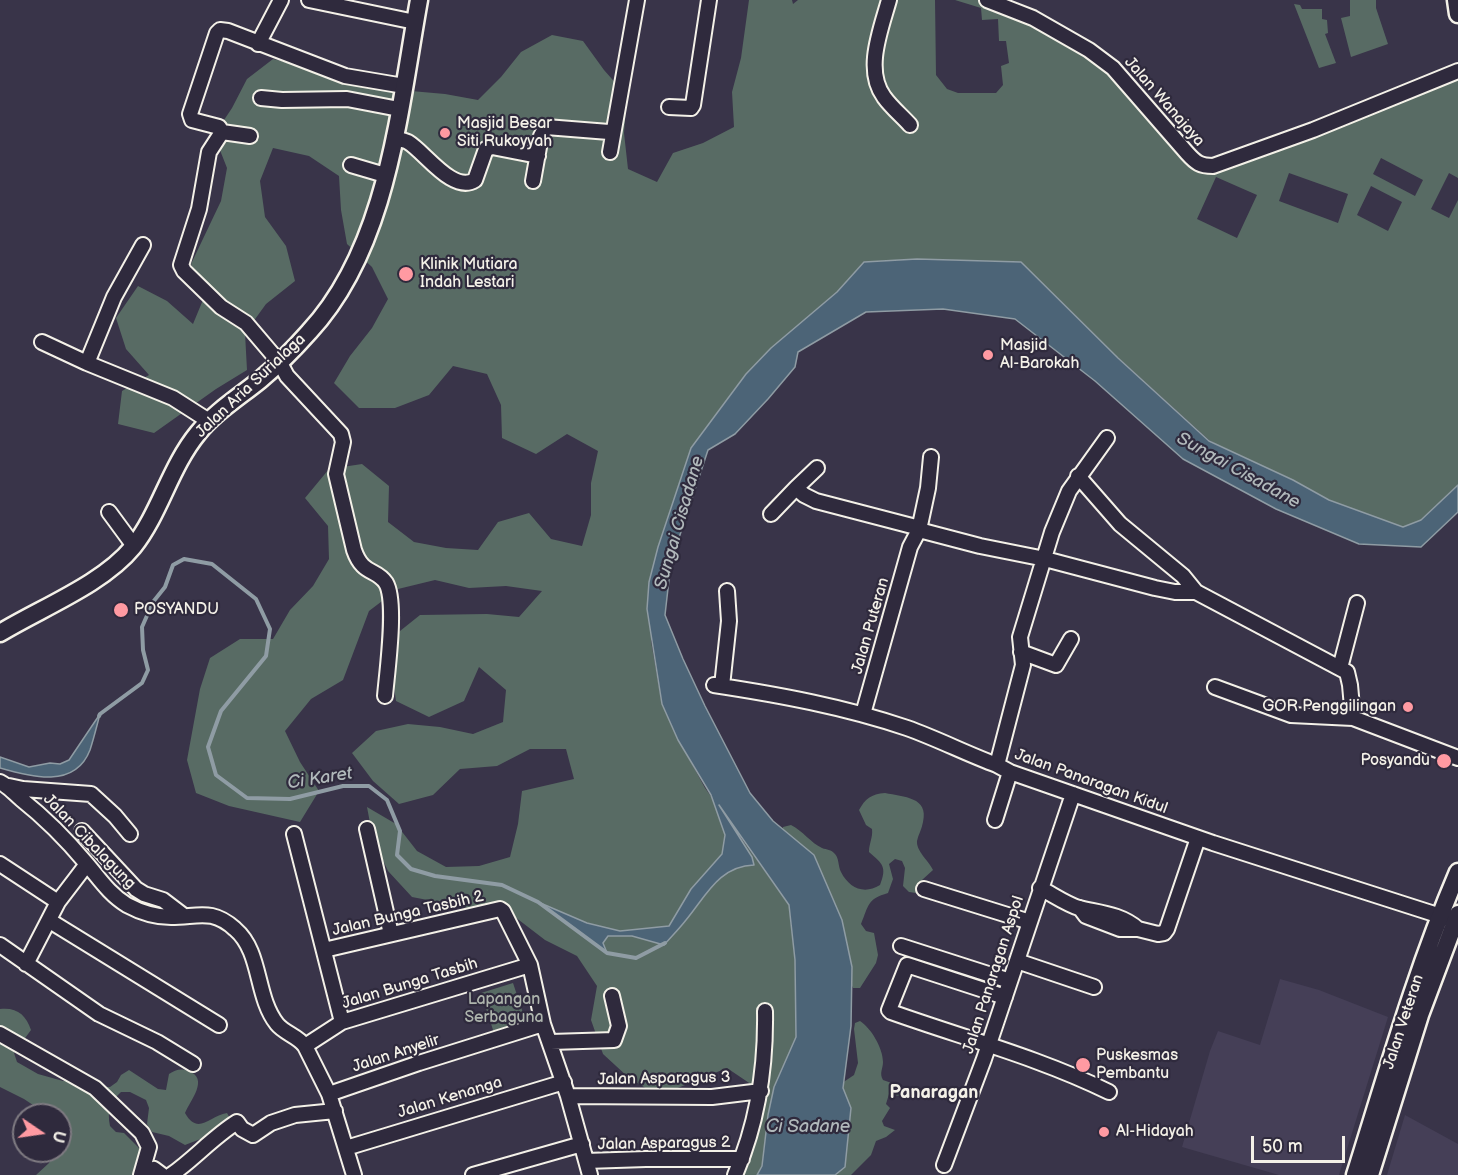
<!DOCTYPE html>
<html>
<head>
<meta charset="utf-8">
<style>
  body { margin:0 }
  #map { position:relative; width:1458px; height:1175px; overflow:hidden; background:#393449; font-family:"Balsamiq Sans",sans-serif }
  canvas { display:block }
  .north { position:absolute; left:12px; top:1103px; width:60px; height:60px; box-sizing:border-box; background:#2f2a3d; border:2px solid #7e7a81; border-radius:50%; rotate:103deg; font-size:16px; font-weight:700; line-height:24px; text-align:center; color:#f4f1e8 }
  .north::after { content:''; display:block; margin:auto; width:21px; height:27px; background:#ff9aa2; clip-path:polygon(50% 0,100% 100%,50% 72%,0 100%) }
  .scale { position:absolute; left:1251px; top:1136px; width:94px; height:27px; box-sizing:border-box; border:3px solid #f4f1e8; border-top:0; padding-left:8px; font-size:18px; line-height:21px; white-space:nowrap; color:#f4f1e8; -webkit-text-stroke:4px #2f2a3d; paint-order:stroke }
</style>
</head>
<body>
<div id="map">
<canvas width="1458" height="1175"></canvas>
<div class="north">U</div>
<div class="scale">50 m</div>
</div>
<script>
const c = document.querySelector('canvas').getContext('2d');
c.lineJoin = 'round';
function fill(path, color) {
  c.fillStyle = color;
  c.fill(path, 'evenodd');
}
function strokePath(path, color, width, dash) {
  c.strokeStyle = color;
  c.lineWidth = width;
  c.lineCap = dash ? 'butt' : 'round';
  c.setLineDash(dash || []);
  c.stroke(path);
}
function write(font, color, halo, rows, align = 'center') {
  c.font = font + ' "Balsamiq Sans",sans-serif';
  c.lineWidth = 4.5;
  c.setLineDash([]);
  c.textBaseline = 'middle';
  c.strokeStyle = halo;
  c.fillStyle = color;
  for (const [text, x, y, turn = 0] of rows) {
    c.save();
    c.translate(x, y);
    c.rotate((+turn || 0) * Math.PI / 180);
    c.textAlign = isNaN(turn) ? turn : align;
    if (halo) c.strokeText(text, 0, 0);
    c.fillText(text, 0, 0);
    c.restore();
  }
}
fill(new Path2D(`
  M1280 979 1319 990 1388 1017 1339 1175H1279L1182 1147 1210 1051 1218 1031 1260 1045Z
  M1405 1115 1458 1144V1175H1387Z`), '#453f57');
fill(new Path2D(`
  M749 0H792L793 4 798 0H935L936 75 947 89 958 93H996L1003 85 1001 66 1009 63 1006 41H999L998 19 982 20 981 8 955 0H992L1113 68 1203 166 1458 71V178L1449 173 1431 209 1449 218 1458 200V485L1421 520 1403 527 1329 500 1293 480 1216 444 1209 440 1113 353 1021 262 917 259 864 262 836 293 770 350 746 374 691 448 651 641 662 704 675 733 705 788 789 905 795 960 796 1037 774 1087 768 1115 762 1166 757 1175H735L761 1091 727 1068 658 1096 628 1077 603 1054 591 1020 597 986 577 956 545 940 515 917 412 897 388 871 373 839 367 807 396 824 417 851 446 867 479 866 510 857 518 824 522 791 574 779 566 749H530L497 766 460 769 433 795 399 804 373 781 352 753 376 731 408 724 440 727 473 734 503 722 506 690 479 667 464 701 429 717 396 701 391 667 395 635 420 615 487 614 519 617 542 591 506 586 469 588 435 580 398 589 369 611 343 680 311 699 285 731 300 762 319 791 300 822 229 806 196 793 187 760 200 689 210 658 240 639H273L290 610 313 586 329 559 328 526 305 498 329 469 362 464 389 486 388 522 414 542 446 548 478 550 498 522 529 513 551 539 582 546 591 515V483L598 451 567 434 536 454 502 438 501 405 487 374 453 366 429 395 395 408H359L334 383 350 356 372 328 388 299 372 267 347 244 341 210 339 176 309 156 273 148 260 181 265 217 286 246 295 281 266 304 245 333 247 370 216 389 154 433 118 424 122 391 149 375 126 349 116 318 138 286 167 301 193 324 205 295 191 264 221 201 227 168 214 135 232 108 247 79 273 59 411 91 445 94 478 100 501 77 521 52 552 35 583 41 604 70 627 96 624 133 628 169 657 182 673 153 703 143 734 127 732 92 741 58ZM1381 158 1423 180 1415 196 1373 174ZM1289 173 1348 194 1338 223 1279 201ZM1216 177 1257 195 1237 238 1197 219ZM1371 186 1402 202 1388 231 1357 215Z
  M1350 0H1376V8L1388 44 1351 57 1341 18 1350 16Z
  M1294 4 1300 5 1302 9H1322V19L1327 20 1328 33 1325 34 1336 63 1319 68Z
  M885 793C904 797 929 797 923 822 922 829 918 835 917 841 916 851 929 861 933 870L922 880 916 893 909 892 903 886 905 868 902 861 895 859 889 864 893 879 888 893C867 899 869 905 861 924L866 931 874 933 878 955 876 963 860 988H853L781 836 783 827 791 825C803 831 811 843 822 848 827 850 831 849 835 854 839 858 838 866 841 872 849 888 864 895 880 885 887 867 883 864 869 852 869 843 873 838 872 829L866 825 859 810C865 799 871 794 885 793Z
  M513 983 527 1025 495 1036 481 993Z
  M0 1009C17 1007 26 1015 31 1030L14 1053 17 1062 38 1074 63 1081 78 1080 101 1087H110L117 1082 121 1075 129 1070 158 1089 166 1090 169 1074C175 1070 181 1068 188 1071 210 1078 190 1101 185 1113 198 1136 209 1116 227 1113L231 1120 221 1131 185 1145 169 1136 152 1132 147 1124 149 1108 146 1100 130 1092H121C110 1102 107 1111 110 1126L116 1132 124 1133 142 1151 137 1175H36L49 1163 56 1151H60C60 1143 69 1135 71 1127L66 1119 60 1117V1115H48L24 1099 0 1087Z
  M860 1021C871 1028 883 1048 883 1062 883 1069 879 1073 883 1080L920 1093 921 1098H910L889 1094 886 1104 890 1108 882 1121 884 1126 895 1130 886 1137 876 1141 871 1155 851 1175H830L839 1085 854 1075 858 1063 854 1029 855 1023Z`), '#586b64');
const water = new Path2D(`
  M917 259 1021 262 1118 358 1209 441 1293 480 1329 500 1403 527 1421 520 1458 485V512L1421 547 1359 544 1276 509 1183 459 1095 381 1015 319 943 309 866 312 798 352 795 367 768 399 735 434 708 450 671 562 665 615 683 659 705 706 750 793 773 821 814 855 842 920 852 967 851 1026 843 1088 851 1108 845 1167 835 1175H757L762 1166 768 1115 774 1087 796 1037 795 960 789 905 719 805 752 857 754 865C719 866 706 896 686 920 679 929 671 937 664 945L632 936H608L603 943 607 953 538 902 587 923 620 931 669 926 691 889 722 854 725 835 711 795 678 740 662 704 647 609 649 582 658 547 691 448 746 374 771 348 837 292 864 262Z
  M100 714C97 725 94 738 90 750 75 789 31 777 0 768V757L29 767 50 763 60 764 69 760Z`);
fill(water, '#4c6477');
strokePath(water, '#8f9ca4', 1.5);
strokePath(new Path2D(`
  M99 716 100 714 142 683 148 670 143 650 142 627 153 602 165 587 173 565 184 559 212 564 256 599 270 629 266 656 221 711 208 747 216 775 247 798 290 799 343 786H369L387 800 400 831 397 855 411 869 435 876 502 885 538 902 607 953 636 958 665 943`), '#8f9ca4', 4);
const minor = new Path2D(`
  M309 0 415 22
  M889 0C881 29 864 70 884 97 891 107 902 116 910 125
  M987 0 1033 18 1089 50 1113 68 1187 153C1196 163 1200 166 1213 166L1313 130 1458 71
  M258 44 281 0
  M261 98 282 100 347 99 399 109
  M669 107 691 108 693 105 709 0
  M222 132 250 136
  M394 138C398 139 404 140 408 142 425 152 453 194 475 180L486 149 492 147 538 156
  M610 152 637 0
  M351 165 385 175
  M533 181 541 136 546 127 609 132
  M42 342 87 363 173 398 209 421
  M87 363 114 297 143 245
  M1078 476 1120 524 1183 576 1196 592 1347 672 1350 685 1353 718 1458 758
  M796 488 817 468
  M109 512 134 546
  M771 514 796 488 804 495 816 501 912 526 919 530 928 488 931 457
  M1021 652 1056 665 1071 639
  M1340 668 1357 603
  M714 685C780 695 845 707 907 728 938 739 967 754 997 765L1010 772 1213 843 1450 919
  M722 686 729 621 727 591
  M1215 687 1291 715 1353 718
  M385 696C387 672 397 602 386 583 376 568 363 576 354 550L336 474 343 442 341 434 287 376 280 363 246 323 221 307 184 271 181 265 199 209 209 152 222 132 219 127 192 120 190 114 217 33 220 30 228 31 345 76 404 86
  M863 714 910 547 919 530 980 546 1045 559 1155 588 1175 592H1196
  M997 765 1023 665 1020 637 1052 532 1069 491 1107 438
  M0 782C8 786 14 793 21 799 45 818 66 839 86 863 99 878 109 894 127 905 140 912 156 917 171 917 198 917 212 908 235 929 262 952 255 996 277 1024 284 1033 298 1036 305 1046L329 1094 354 1175
  M9 786 23 789 91 794 115 816 130 834
  M995 820 1010 772
  M367 829 391 934
  M82 831 136 889 144 894 163 900 184 916
  M294 834 342 1022
  M0 864 58 902
  M1040 888C1052 894 1066 904 1079 908 1100 913 1121 914 1138 929
  M924 889 1030 922
  M1080 908 1086 916 1120 929H1138L1158 934 1164 933 1167 929 1198 838
  M50 921 219 1025
  M0 945 99 1014 157 1042 193 1064
  M901 946 1010 981
  M324 950 500 909 503 911 530 965 543 1024 568 1096 590 1175
  M1017 961 1094 987
  M26 964 58 902 87 864
  M1005 997 907 965 889 1010 891 1012C964 1038 1040 1058 1109 1092
  M0 1034 95 1088 142 1133 149 1147 141 1175
  M551 1042 614 1040 619 1026 612 996
  M305 1046 342 1022 530 965
  M329 1094 419 1063 543 1024
  M568 1096 712 1097 761 1091
  M346 1148 564 1082
  M586 1161 646 1159H742
  M944 1165 984 1059 1073 794
  M146 1175 154 1169 162 1175
  M171 1175C194 1159 213 1137 237 1122L242 1129 253 1135 271 1123 295 1115 335 1111
  M473 1175 582 1144
  M735 1175C758 1122 766 1068 765 1011`);
const major = new Path2D(`
  M1456 0 1458 14
  M0 633C41 608 103 584 133 547 160 513 170 467 198 433 215 412 239 397 260 380 278 365 294 349 309 332 388 247 399 110 419 0
  M1355 1175C1387 1073 1416 970 1458 872
  M1370 1175 1420 1015 1458 914`);
strokePath(minor, '#f4f1e8', 18);
strokePath(major, '#f4f1e8', 21);
strokePath(minor, '#2f2a3d', 14);
strokePath(major, '#2f2a3d', 16);
for (const [x, y, r, color] of [
  [445,133,6,"#ff9aa2"],
  [406,274,8,"#ff9aa2"],
  [988,355,6,"#ff9aa2"],
  [121,610,8,"#ff9aa2"],
  [1408,707,6,"#ff9aa2"],
  [1444,761,8,"#ff9aa2"],
  [1083,1065,8,"#ff9aa2"],
  [1104,1132,6,"#ff9aa2"]
]) {
  const dot = new Path2D();
  dot.arc(x, y, r, 0, 2 * Math.PI);
  c.fillStyle = color;
  c.fill(dot);
  strokePath(dot, '#2f2a3d', 2);
}
write('16px', '#f4f1e8', '#2f2a3d', [
  ["Jalan Wanajaya",1164,102,49],
  ["Jalan Aria Surialaga",251,386,-43],
  ["Jalan Puteran",871,626,-74],
  ["Jalan Panaragan Kidul",1091,782,20],
  ["Jalan Cibalagung",89,842,46],
  ["Jalan Bunga Tasbih 2",408,914,-13],
  ["Jalan Panaragan Aspol",994,975,-72],
  ["Jalan Bunga Tasbih",410,984,-17],
  ["Jalan Veteran",1404,1022,-72],
  ["Jalan Anyelir",396,1054,-18],
  ["Jalan Asparagus 3",664,1079,-1],
  ["Jalan Kenanga",450,1098,-17],
  ["Jalan Asparagus 2",664,1144,-1]
]);
write('16px', '#f4f1e8', '#2f2a3d', [
  ["Masjid Besar",457,124],
  ["Siti Rukoyyah",457,142],
  ["Klinik Mutiara",420,265],
  ["Indah Lestari",420,283],
  ["Masjid",1000,346],
  ["Al-Barokah",1000,364],
  ["POSYANDU",134,610],
  ["GOR Penggilingan",1396,707,"right"],
  ["Posyandu",1430,761,"right"],
  ["Puskesmas",1096,1056],
  ["Pembantu",1096,1074],
  ["Al-Hidayah",1116,1132]
], 'left');
write('16px', '#aeb5ad', '#2f2a3d', [
  ["Lapangan",504,1000],
  ["Serbaguna",504,1018]
]);
write('italic 18px', '#b1b9bb', '#2f2a3d', [
  ["Sungai Cisadane",1238,471,29],
  ["Sungai Cisadane",680,523,-74],
  ["Ci Karet",320,779,-9],
  ["Ci Sadane",808,1127]
]);
write('bold 18px', '#f4f1e8', '#2f2a3d', [
  ["Panaragan",934,1093]
]);
</script>
</body>
</html>
